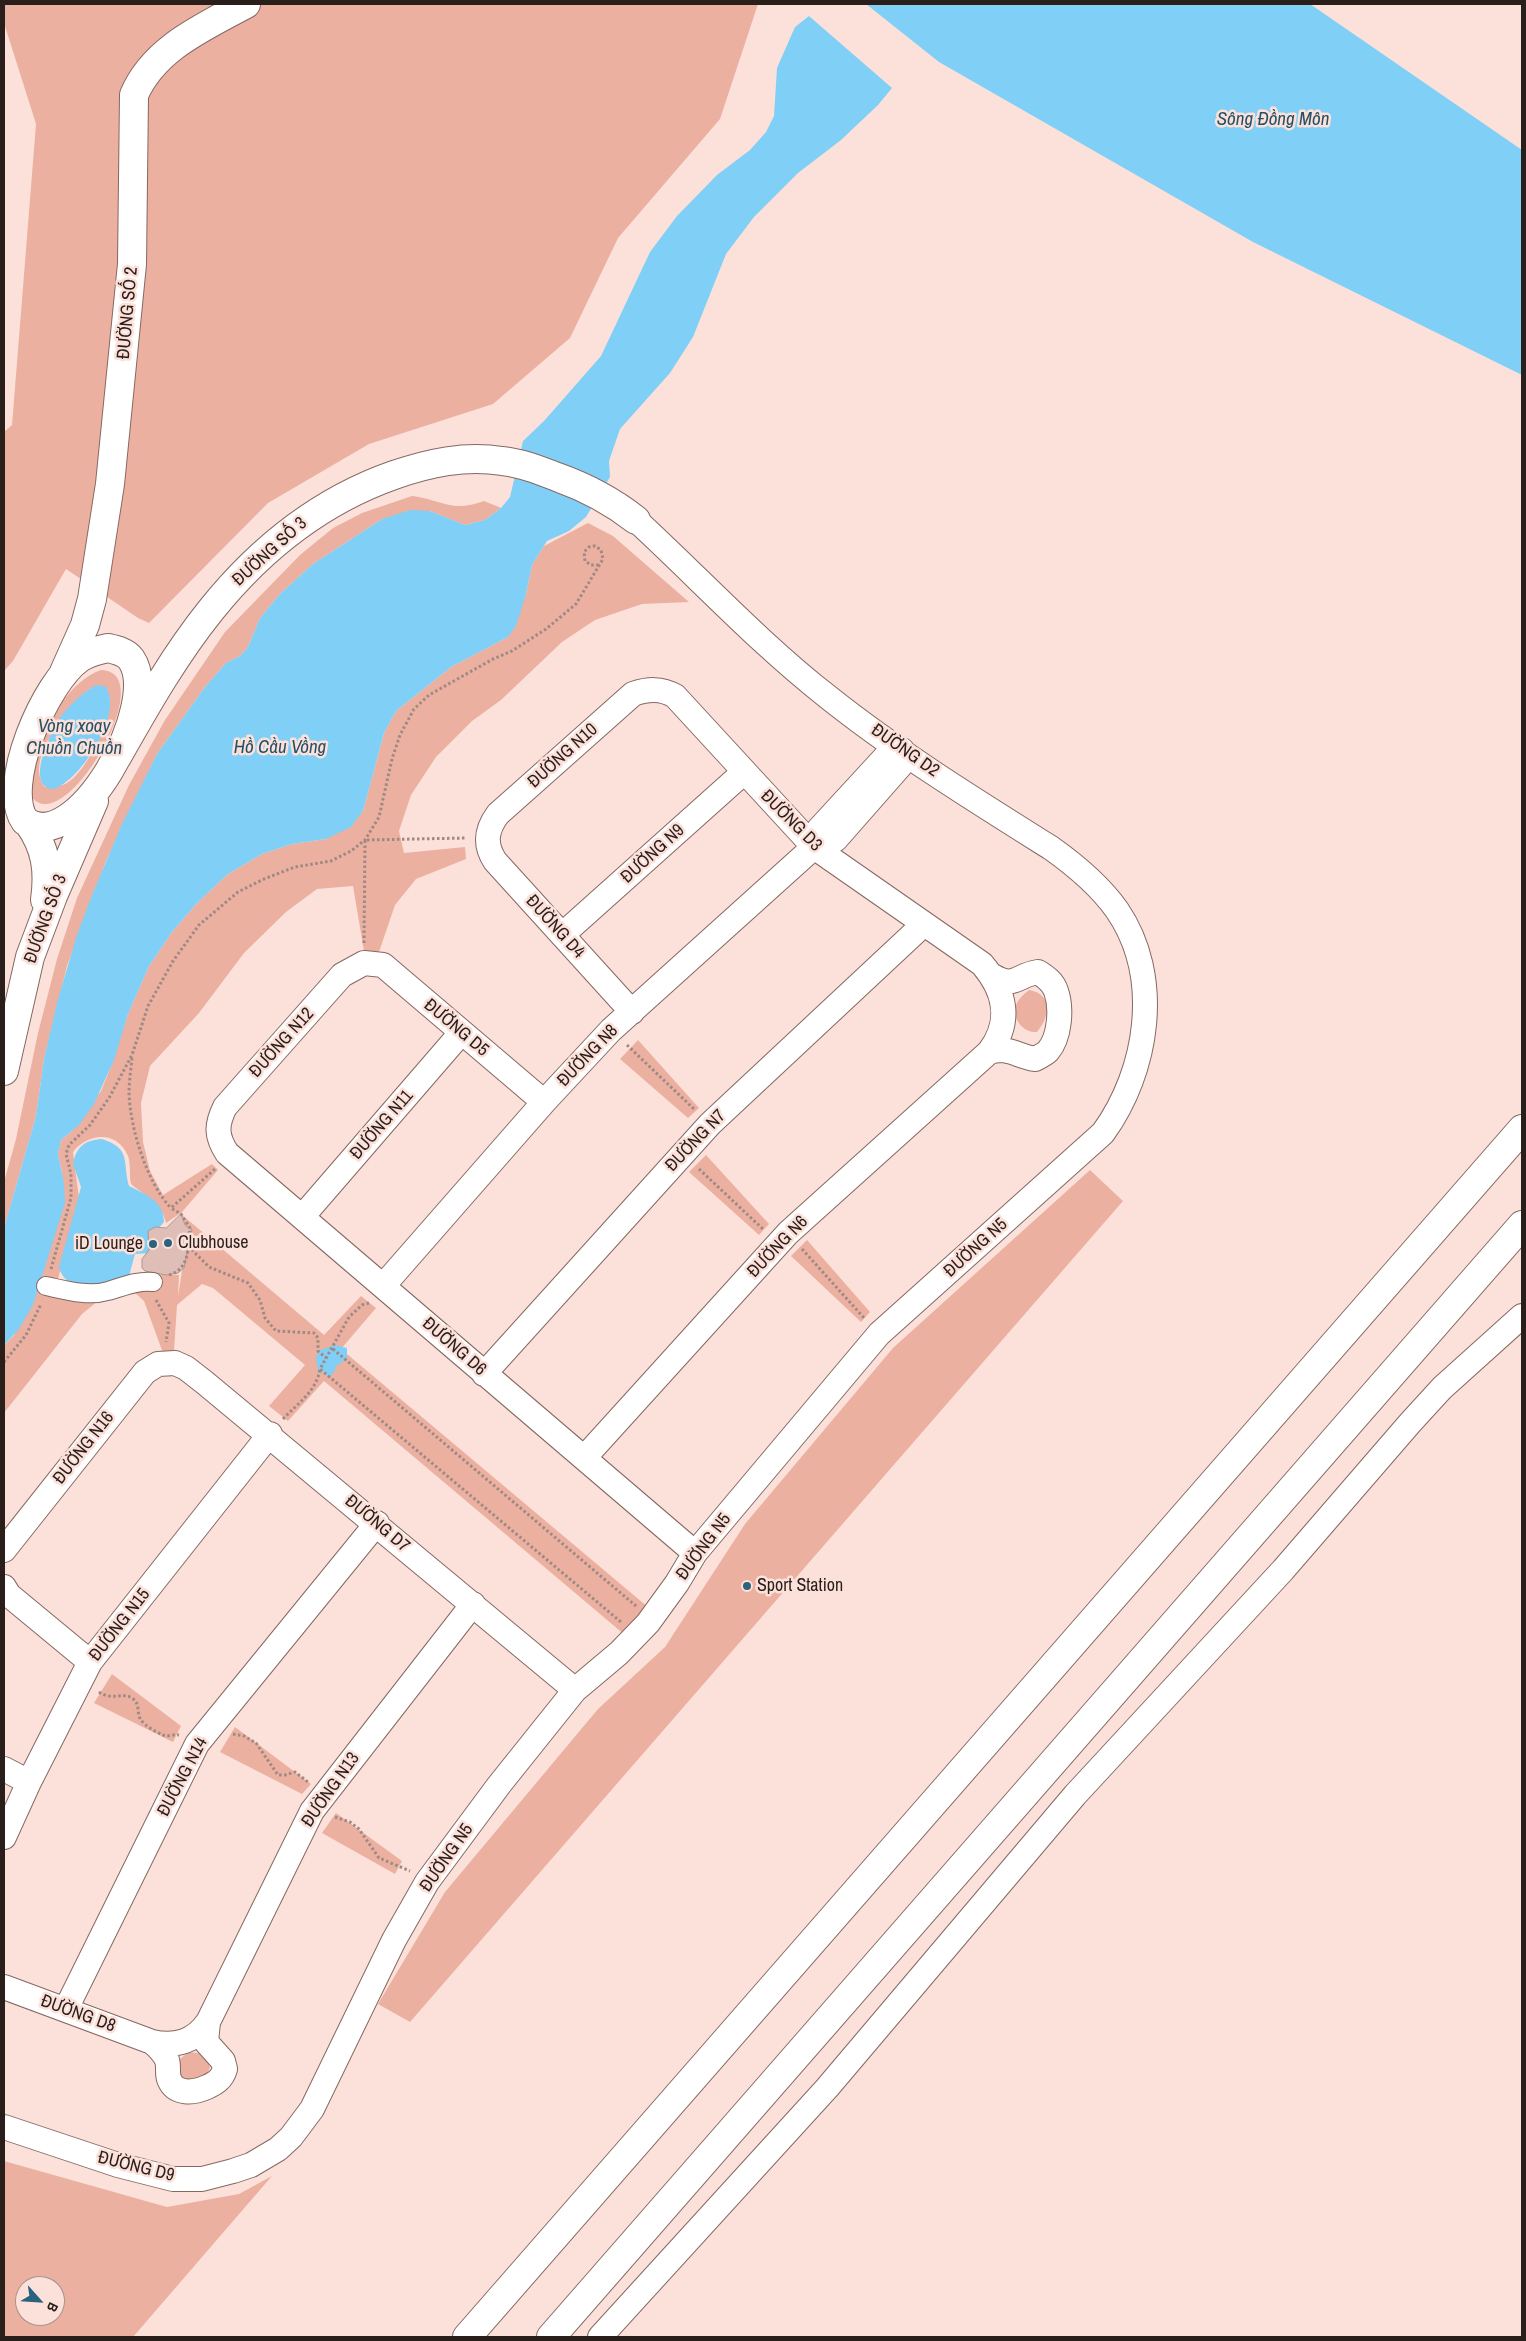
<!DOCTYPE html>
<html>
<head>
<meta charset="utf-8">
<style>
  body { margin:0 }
  #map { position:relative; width:1526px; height:2341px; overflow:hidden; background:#fce1da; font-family:"Archivo Narrow",sans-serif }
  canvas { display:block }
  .frame { position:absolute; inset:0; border:5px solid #2a1e1b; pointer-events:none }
  .north { position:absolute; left:15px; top:2276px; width:50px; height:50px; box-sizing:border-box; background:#fce1da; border:1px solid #a8938e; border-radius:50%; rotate:116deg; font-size:14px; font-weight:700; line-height:20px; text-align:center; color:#2a1e1b }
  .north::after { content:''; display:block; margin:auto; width:18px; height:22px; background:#2a637d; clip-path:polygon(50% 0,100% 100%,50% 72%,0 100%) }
</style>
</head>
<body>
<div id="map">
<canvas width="1526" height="2341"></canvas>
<div class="frame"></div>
<div class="north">B</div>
</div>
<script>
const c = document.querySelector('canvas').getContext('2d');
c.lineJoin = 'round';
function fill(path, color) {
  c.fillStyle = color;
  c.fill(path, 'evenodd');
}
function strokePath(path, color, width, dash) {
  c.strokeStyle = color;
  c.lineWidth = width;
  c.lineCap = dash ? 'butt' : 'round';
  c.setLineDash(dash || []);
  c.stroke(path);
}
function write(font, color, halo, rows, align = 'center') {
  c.font = font + ' "Archivo Narrow",sans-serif';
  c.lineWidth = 5;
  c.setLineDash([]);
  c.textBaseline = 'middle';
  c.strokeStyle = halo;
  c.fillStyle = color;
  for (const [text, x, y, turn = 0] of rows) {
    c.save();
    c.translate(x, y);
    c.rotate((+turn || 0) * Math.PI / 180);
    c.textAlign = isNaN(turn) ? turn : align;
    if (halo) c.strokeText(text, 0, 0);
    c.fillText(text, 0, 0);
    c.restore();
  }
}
fill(new Path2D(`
  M4 4H758L720 119 618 238 570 338 493 404 369 444 268 503 149 623 138 618 66 569 13 661 4 671V432L12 425 36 124 4 23Z
  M412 496C443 500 451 513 484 501L501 508 485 520 465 525 430 511 382 519 313 564 280 594 260 618 248 647 240 656 226 663 205 687 157 754 106 861 67 966 44 1059 36 1116 4 1228V1182L16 1139 38 1033 57 959 77 898 129 785 165 720 225 632 300 555 333 528 362 513Z
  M588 523 613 536 689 602 642 604 595 620 562 642 501 700 472 721 436 757 411 795 399 831 404 853 465 847 466 859 416 879 395 905 379 952 364 951 353 886 317 889 286 912 244 953 199 1013 150 1066 141 1103 143 1142 150 1171 163 1195 212 1164 218 1170 182 1212 166 1223C162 1203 145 1196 131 1184 129 1175 131 1164 128 1156 117 1130 88 1133 73 1152L79 1198 58 1279 116 1285 139 1274 179 1275 178 1296 184 1259 178 1257 191 1240 181 1214 324 1335 361 1296 376 1308 341 1349 655 1613 632 1641 324 1381 288 1421 269 1406 305 1365 213 1288 202 1284 177 1305 174 1351 163 1353 144 1301 131 1289 104 1296 82 1314 4 1413V1345L14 1335 62 1173 58 1154 61 1140 72 1131 101 1091 110 1069 128 1014 149 966 172 932 197 903 228 874 262 854 292 844 326 839 363 811 384 733 396 711 451 667 508 637 526 594 532 565 544 546Z
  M101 670C163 671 63 845 30 795 32 781 31 765 35 752 45 723 71 680 101 670ZM91 688 110 698C109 722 87 773 65 784 59 787 51 786 45 787 23 760 70 704 91 688Z
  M1029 990C1053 994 1050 1017 1037 1032 1023 1033 1012 1019 1016 1005 1019 998 1024 994 1029 990Z
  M638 1040 699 1108 688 1118 620 1059Z
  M706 1155 769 1224 759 1235 689 1172Z
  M1090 1170 1123 1201 410 2022 378 2004 445 1892 598 1709 665 1647 745 1524 893 1348Z
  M807 1240 870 1312 861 1322 791 1256Z
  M112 1674 181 1726 173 1742 94 1703Z
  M235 1727 311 1784 302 1794 220 1752Z
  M336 1813 402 1861 395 1874 322 1833Z
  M187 2053C199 2051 206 2055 210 2067L207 2075 189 2082 179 2077 178 2061Z
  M4 2161 167 2207 239 2194 272 2176 133 2337H4ZM25 2286H55V2316H25Z`), '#ecb0a0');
fill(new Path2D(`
  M866 4H1310L1522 150V375L1253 242 939 62Z
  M809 16 892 88 878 105 841 140 798 173 754 217 726 254 693 337 670 373 620 429 609 461 610 477 586 517 569 531 547 541 532 565 526 594 516 626 508 637 451 667 396 711 384 733 363 811 351 827 326 839 292 844 262 854 228 874 197 903 172 932 149 966 128 1014 114 1060 94 1104 79 1125 61 1140 58 1154 64 1183 65 1203 33 1305 19 1329 4 1345V1228L36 1116 44 1059 58 999 77 935 92 895 122 824 157 754 205 687 226 663 240 656 248 647 260 618 280 594 313 564 382 519 410 510 430 511 465 525 485 520 501 508 510 497 523 441 544 421 601 356 650 252 677 216 717 175 750 150 766 132 774 116 777 68 795 27Z
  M96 685 105 686C125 712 81 780 54 789 23 788 52 729 61 716 71 704 82 693 96 685Z
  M102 1139C132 1149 122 1161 129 1186 145 1194 164 1201 164 1222L147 1241 150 1253 135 1254 128 1280C108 1286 66 1296 59 1267L81 1187 73 1164C76 1147 85 1140 102 1139Z
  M335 1345 347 1348V1359L336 1366 334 1372 329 1378 321 1369 320 1376 316 1360 318 1351Z`), '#7fcff6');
const building = new Path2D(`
  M181 1214 185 1225 192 1230 184 1268 178 1273 166 1275 145 1271 142 1268V1259L149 1250 148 1231 155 1227 166 1228Z`);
fill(building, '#debeb6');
strokePath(building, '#b3958c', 1);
const pedestrian = new Path2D(`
  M46 1286C65 1290 88 1297 108 1291 122 1287 138 1280 153 1282`);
const minor = new Path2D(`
  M814 847H825L836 839 901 765 904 757 902 750
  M814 847 813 837 819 829 889 753 895 749 902 750
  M562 935 743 773
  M989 1052C1007 1046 1017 1056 1035 1059 1039 1057 1045 1054 1048 1051 1060 1037 1062 1008 1056 991 1053 982 1046 977 1038 972 1017 975 1015 989 993 976
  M544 1102 383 965 364 963 342 975 225 1107C216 1125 216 1136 227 1153L695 1553
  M302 1217 461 1033
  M383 1286 544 1102 611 1030 814 847
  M484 1374 710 1124 924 924
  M584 1458 788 1233 989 1052C1012 1022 1006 992 982 964L814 847 675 696C661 688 648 689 633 694L498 814C486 830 484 844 495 861L632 1012
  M4 1550 145 1372 158 1364 175 1363 186 1368 204 1382 575 1690
  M4 1587 9 1595 90 1662
  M4 1769 29 1782
  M4 1837 29 1782 90 1662 270 1434
  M4 1987 152 2042C175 2047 194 2042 208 2022L312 1811 473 1604
  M66 2009 197 1744 377 1523
  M152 2042C158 2047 164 2053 167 2060 169 2066 167 2073 169 2079 175 2095 194 2093 207 2087 216 2083 222 2079 225 2069L223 2061 206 2042 208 2022
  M4 2127 118 2165 173 2179H202L233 2171 251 2165 278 2149 291 2137 312 2109 394 1940 427 1882 499 1785 575 1690 619 1653 648 1623 677 1583 695 1553 879 1334 1103 1133C1148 1071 1163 977 1117 910 1100 886 1075 865 1051 848 976 801 897 752 828 697 759 643 700 579 636 520
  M600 2337 827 2088 1075 1795 1283 1570 1410 1423 1442 1388 1522 1316`);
const tertiary = new Path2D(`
  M108 648C117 650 126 652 131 659 163 705 75 859 25 821 0 786 45 682 80 658 89 652 98 650 108 648Z
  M64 672 85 625 92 599 110 484 132 264 134 95C154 48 204 27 246 4
  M117 757C146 706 174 656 211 610 260 549 320 501 394 475 429 463 465 455 502 461 521 463 539 470 557 477 585 487 612 501 636 520
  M29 824C46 848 49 871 45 900
  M4 1071 30 957 53 896 94 801`);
const motorway = new Path2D(`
  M467 2337 1522 1129
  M551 2337 1522 1225`);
strokePath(pedestrian, '#856861', 20);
strokePath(minor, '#856861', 26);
strokePath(tertiary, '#856861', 30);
strokePath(motorway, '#856861', 30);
strokePath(new Path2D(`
  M364 943 365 840 466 838
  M627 1045 695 1110
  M132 1058C131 1069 129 1081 129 1093 130 1128 147 1183 171 1208
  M699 1169 764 1230
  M188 1246 209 1267 248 1283 260 1300 265 1318 276 1331 314 1333 318 1338V1351L326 1358
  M802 1249 865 1319
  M51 1269 71 1198V1174L66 1154 69 1145 90 1125 109 1098 132 1055 148 1006 173 961 199 925 238 892 264 879 295 867 331 861 351 851 365 840 379 817 392 759 400 735 414 709 429 695 493 659 512 651 546 629 576 604 603 559 601 550 595 546 589 547 584 552 585 561 591 565H599
  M169 1275C190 1269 188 1247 190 1228L181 1214 171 1208 215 1169
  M156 1300 169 1323 166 1342
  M369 1303 362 1305 349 1317 320 1369 621 1622
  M333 1349 636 1606
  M4 1362 26 1335 41 1304
  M283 1419C298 1403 316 1392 320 1369
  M99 1692C112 1701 123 1692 132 1698 141 1704 136 1713 141 1720 145 1726 156 1732 163 1735 169 1737 173 1734 179 1735
  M233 1734 244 1736 256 1743 278 1775H285L295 1772 308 1782
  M335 1817 350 1822 359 1829 379 1858 410 1871`), '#9e8984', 3, [2.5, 2.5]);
strokePath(pedestrian, '#fff', 18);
strokePath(minor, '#fff', 24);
strokePath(tertiary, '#fff', 28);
strokePath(motorway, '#fff', 28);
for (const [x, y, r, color] of [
  [168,1243,5,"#2a637d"],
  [153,1244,5,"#2a637d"],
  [747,1586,5,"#2a637d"]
]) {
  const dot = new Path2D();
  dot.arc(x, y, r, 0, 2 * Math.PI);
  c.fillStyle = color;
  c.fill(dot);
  strokePath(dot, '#fce1da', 2);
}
write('18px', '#2a1e1b', '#fce1da', [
  ["ĐƯỜNG SỐ 2",128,313,-85],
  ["ĐƯỜNG SỐ 3",270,552,-42],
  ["ĐƯỜNG D2",905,751,35],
  ["ĐƯỜNG N10",563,756,-42],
  ["ĐƯỜNG D3",791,821,45],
  ["ĐƯỜNG N9",653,854,-42],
  ["ĐƯỜNG SỐ 3",46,919,-70],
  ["ĐƯỜNG D4",555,927,48],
  ["ĐƯỜNG D5",456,1028,40],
  ["ĐƯỜNG N12",282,1043,-48],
  ["ĐƯỜNG N8",588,1056,-46],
  ["ĐƯỜNG N11",382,1125,-49],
  ["ĐƯỜNG N7",696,1141,-46],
  ["ĐƯỜNG N6",778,1247,-46],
  ["ĐƯỜNG N5",976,1248,-42],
  ["ĐƯỜNG D6",454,1347,41],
  ["ĐƯỜNG N16",84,1448,-52],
  ["ĐƯỜNG D7",377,1524,40],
  ["ĐƯỜNG N5",704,1547,-53],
  ["ĐƯỜNG N15",120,1625,-52],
  ["ĐƯỜNG N14",183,1777,-62],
  ["ĐƯỜNG N13",331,1790,-55],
  ["ĐƯỜNG N5",447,1858,-55],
  ["ĐƯỜNG D8",78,2014,20],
  ["ĐƯỜNG D9",136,2167,14]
]);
write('18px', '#2a1e1b', '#fce1da', [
  ["Clubhouse",178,1243],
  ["iD Lounge",143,1244,"right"],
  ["Sport Station",757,1586]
], 'left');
write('italic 19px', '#255166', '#fce1da', [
  ["Sông Đồng Môn",1273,120],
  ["Vòng xoay",74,727],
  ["Chuồn Chuồn",74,749],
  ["Hồ Cầu Vồng",280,748]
]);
</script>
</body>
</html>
